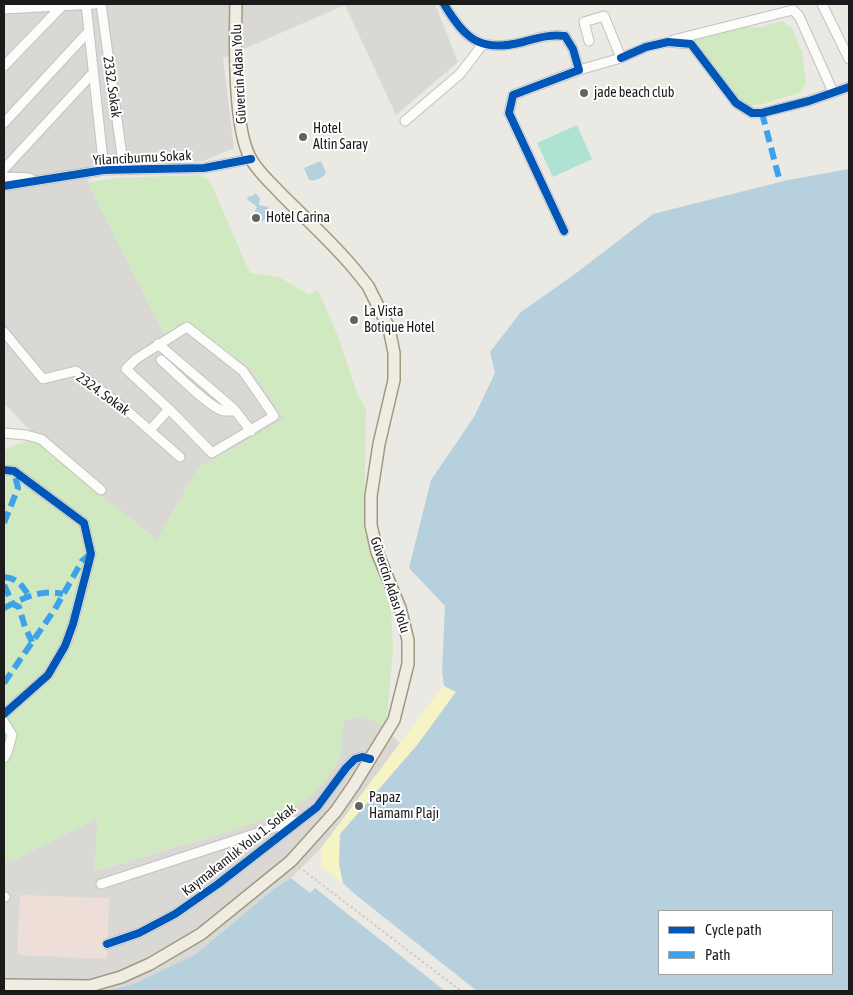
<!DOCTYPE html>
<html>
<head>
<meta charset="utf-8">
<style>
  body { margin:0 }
  #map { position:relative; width:853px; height:995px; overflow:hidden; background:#eae9e3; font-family:"Asap Condensed",sans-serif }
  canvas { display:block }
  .frame { position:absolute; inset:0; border:5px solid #1b1b1b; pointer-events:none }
  .legend { position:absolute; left:658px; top:910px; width:175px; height:65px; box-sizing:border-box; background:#fff; border:1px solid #a4a4a4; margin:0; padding:6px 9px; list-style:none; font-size:15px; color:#1b1b1b }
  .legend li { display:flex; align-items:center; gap:10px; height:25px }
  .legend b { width:25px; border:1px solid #a4a4a4 }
</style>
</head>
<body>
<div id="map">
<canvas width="853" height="995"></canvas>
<div class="frame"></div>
<ul class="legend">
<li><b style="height:6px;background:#0057b8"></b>Cycle path</li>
<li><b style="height:6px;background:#3da2ea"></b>Path</li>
</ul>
</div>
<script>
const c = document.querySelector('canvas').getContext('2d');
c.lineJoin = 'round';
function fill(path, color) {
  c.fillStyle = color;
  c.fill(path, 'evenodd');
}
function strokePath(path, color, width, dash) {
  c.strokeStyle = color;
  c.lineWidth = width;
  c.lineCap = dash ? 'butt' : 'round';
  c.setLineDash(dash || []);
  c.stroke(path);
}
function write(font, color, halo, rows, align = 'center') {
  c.font = font + ' "Asap Condensed",sans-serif';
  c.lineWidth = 4;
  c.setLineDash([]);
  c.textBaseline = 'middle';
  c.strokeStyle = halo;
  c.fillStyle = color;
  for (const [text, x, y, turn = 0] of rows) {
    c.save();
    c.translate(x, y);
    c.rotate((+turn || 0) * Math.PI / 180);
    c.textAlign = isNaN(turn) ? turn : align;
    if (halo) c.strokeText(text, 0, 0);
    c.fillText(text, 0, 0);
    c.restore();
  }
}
fill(new Path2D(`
  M4 4H435L458 62 396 115 345 5 223 58 234 148 203 161 91 165 88 183 165 335 187 323 251 369 285 419 198 468 157 540 80 479 36 437 4 403Z
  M344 721 386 729 400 743 322 847 291 878 275 888 196 954 136 983 106 991H4V861L10 862 98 818 95 871 223 833 340 758Z`), '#d9d8d5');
fill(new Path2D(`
  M20 895 109 898 107 959 17 955Z`), '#edded7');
fill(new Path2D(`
  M782 21 792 28 802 53 806 82 801 92 763 104 747 106C734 95 724 82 713 68 704 56 701 48 687 40L736 27H762Z
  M199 175 210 181 250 273 279 277 309 295 318 290 337 334 357 393 366 409 364 528 391 611 393 651 386 729 345 721 340 759 323 784 309 799 259 822 94 871 98 818 10 862 4 861V450L36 437 80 479 157 540 198 468 284 419 251 369 187 323 165 336 88 183 115 178Z`), '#d1e9c0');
fill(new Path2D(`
  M444 685 456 691 418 744 339 864 343 883 321 867 322 847Z`), '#f6f3c5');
fill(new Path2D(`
  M577 125 592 159 553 177 537 143Z`), '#aee3d4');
fill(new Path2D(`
  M366 716 386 729 370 752 358 746 340 758 344 721Z`), '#d8d8d5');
fill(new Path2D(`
  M321 161 326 173C324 177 315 182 309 180L304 168Z
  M849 169V991H477L356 895 343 883 339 864 340 834 418 744 456 692 444 686 442 671 445 606 409 568 431 480 474 417 495 373 490 352 521 312 575 274 653 214 788 180ZM832 911V974H659V911Z
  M255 193 260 198 259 205 268 207 272 216 260 222 255 211 257 207 248 200 247 197 252 196Z
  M291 878 310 893 315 888 445 991H106L136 983 196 954 275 888Z`), '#b6d0de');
const minor = new Path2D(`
  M86 4 104 170
  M101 4 124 170
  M444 4C465 39 480 53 523 42 538 38 550 34 565 36L573 49 579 70 513 95 509 113 564 231
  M822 4 849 59
  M4 9 95 4
  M673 40 793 10 799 16 833 92
  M621 58 646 47 668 42 691 44 736 103 752 113H762L809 101 849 87
  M4 66 62 6
  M579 70 621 58 604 16 584 22 589 41
  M405 121 460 74 483 44
  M4 123 88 32
  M4 169 92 74
  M4 177 30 178
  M4 186 104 170 204 168 251 159
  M4 332 43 379 76 371 129 412 180 457
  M158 344 234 409 251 431
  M161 360C174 371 209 408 224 411 225 411 230 411 232 411L234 409
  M150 430 169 409 212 453 274 416 243 371 187 327 136 359 126 369 169 409
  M4 433 26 435 41 439 101 490
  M4 470 14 471 84 523 91 554 73 624 65 646 48 675 4 714
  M4 722 12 735 7 753 4 758
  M101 884 294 821
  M4 897H5
  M107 944 139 933 175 914 218 884 317 807 346 768 355 759 362 757 370 759`);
const major = new Path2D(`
  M4 985 90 986 121 977 150 964 201 934 291 861 336 811 354 785 394 720 408 664V640L400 608 377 552 371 525V496L379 444 394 380V353L389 328 368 286 356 271C333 243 306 219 281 194 271 183 258 172 251 159 233 129 235 40 236 4`);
strokePath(minor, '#c2c2bf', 11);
strokePath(major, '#a09a80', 14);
strokePath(new Path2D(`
  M299 867 461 991`), '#d6c9c4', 2, [2.5, 2.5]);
strokePath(minor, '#fcfcfb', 9);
strokePath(major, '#f0ece2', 11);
strokePath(new Path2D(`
  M762 113 779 178
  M4 523 18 488 14 471
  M4 577C17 578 22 585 29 596
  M4 585 13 604 19 607 25 627 32 642
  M4 608C24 598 40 589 63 594
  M4 683 55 609 82 561 89 555`), '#3da2ea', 6, [12, 6]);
strokePath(new Path2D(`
  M444 4C465 39 480 53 523 42 538 38 550 34 565 36L573 49 579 70 513 95 509 113 564 231
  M621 58 646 47 668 42 691 44 736 103 752 113H762L809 101 849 87
  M4 186 104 170 204 168 251 159
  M4 470 14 471 84 523 91 554 73 624 65 646 48 675 4 714
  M107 944 139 933 175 914 218 884 317 807 346 768 355 759 362 757 370 759`), '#0057b8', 8);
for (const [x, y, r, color] of [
  [584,93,5,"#636361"],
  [303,137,5,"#636361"],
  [256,218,5,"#636361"],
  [354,320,5,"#636361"],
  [359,806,5,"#636361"]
]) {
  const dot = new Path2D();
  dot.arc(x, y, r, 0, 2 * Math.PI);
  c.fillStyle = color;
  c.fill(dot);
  strokePath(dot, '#fff', 2);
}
write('14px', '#1b1b1b', '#fff', [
  ["Güvercin Adası Yolu",239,74,-93],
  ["2332. Sokak",112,87,82],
  ["Yilanciburnu Sokak",142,158,-3],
  ["2324. Sokak",103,394,36],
  ["Güvercin Adası Yolu",390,585,72],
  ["Kaymakamlık Yolu 1. Sokak",239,850,-38]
]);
write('14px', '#1b1b1b', '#fff', [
  ["jade beach club",594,93],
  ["Hotel",313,129],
  ["Altin Saray",313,145],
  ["Hotel Carina",266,218],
  ["La Vista",364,312],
  ["Botique Hotel",364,328],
  ["Papaz",369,798],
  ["Hamamı Plajı",369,814]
], 'left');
</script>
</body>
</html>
